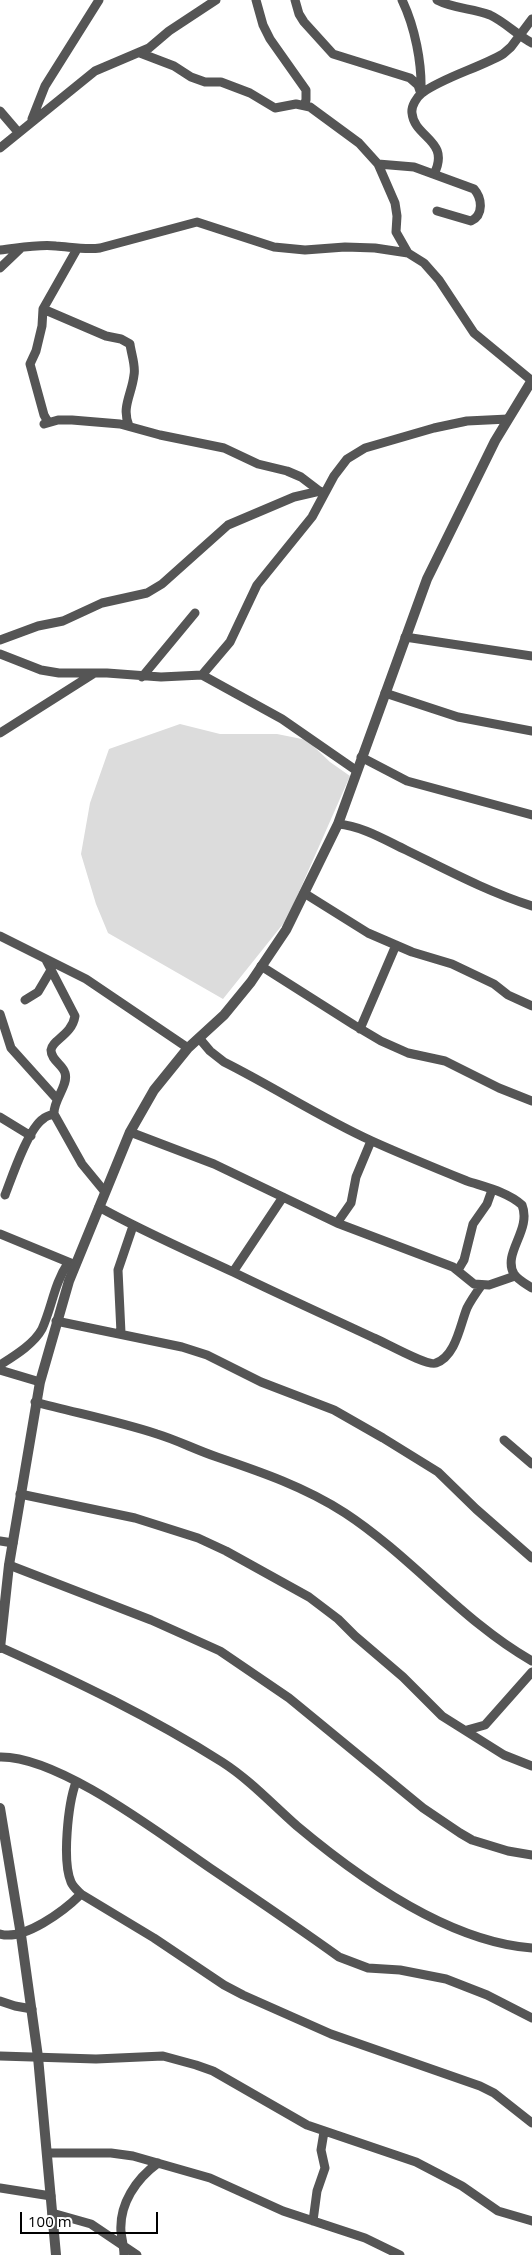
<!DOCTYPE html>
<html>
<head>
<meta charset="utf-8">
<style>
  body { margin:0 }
  #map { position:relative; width:532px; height:2255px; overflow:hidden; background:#fff; font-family:"Open Sans",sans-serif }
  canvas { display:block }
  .scale { position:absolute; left:20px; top:2212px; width:138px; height:22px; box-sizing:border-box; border:2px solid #000; border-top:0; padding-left:6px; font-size:15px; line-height:18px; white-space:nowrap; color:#000; -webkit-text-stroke:4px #fff; paint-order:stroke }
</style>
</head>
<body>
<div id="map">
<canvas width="532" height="2255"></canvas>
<div class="scale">100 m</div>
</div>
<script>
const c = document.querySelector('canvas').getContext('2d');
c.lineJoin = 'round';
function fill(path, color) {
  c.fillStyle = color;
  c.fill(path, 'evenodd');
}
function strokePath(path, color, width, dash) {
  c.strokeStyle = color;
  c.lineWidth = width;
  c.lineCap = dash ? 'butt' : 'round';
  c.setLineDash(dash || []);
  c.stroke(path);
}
fill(new Path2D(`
  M180 724 220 734H277L307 740 330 762 350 776 287 919 223 999 108 933 96 904 81 854 90 803 109 749Z`), '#dcdcdc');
strokePath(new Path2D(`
  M256 0 263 25 270 39 306 90V100L304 105
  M295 0 299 14 304 22 333 54 410 78 418 85 421 94
  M402 0C415 27 422 63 421 92
  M437 0C454 9 473 8 490 15 505 22 517 35 532 43
  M140 53 174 66 191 77 205 82H221L250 93 275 108 296 104 310 107 359 143 378 164 385 180 395 203 397 216 396 232 408 253
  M0 111 18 132
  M32 119 45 86 99 0
  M0 148 95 71 149 48 169 31 216 0
  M378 164 414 167 474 189C482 198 484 215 471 221L437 211
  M434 174C451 140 414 138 412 113 411 106 417 97 422 93 444 77 479 68 503 54L511 47 532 19
  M0 250C19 248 38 244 56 246 71 247 85 250 100 248L197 222 274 247 305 250 345 247 375 248 408 253 424 263 439 280 474 333 531 380
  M0 268 21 248
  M43 309 106 336 121 339 130 344C131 353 136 366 134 375 132 394 121 407 129 426
  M48 422 44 415 30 364 36 351 42 326 43 309 77 249
  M44 424 58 420H72L120 424 160 435 224 448 258 464 287 471 301 477 322 493
  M405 637 532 656
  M0 640 38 626 63 621 102 603 147 593 162 584 228 525 294 497 320 491
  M0 654 41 670 59 673H107L161 677 202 675 230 642 257 585 312 517 334 476 347 459 365 448 434 428 467 421 508 419
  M202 675 282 719 357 771
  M142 677 195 613
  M385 693 458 717 532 731
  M0 733 93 674
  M361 757 407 781 532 815
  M338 824C362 826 385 840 406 850 447 870 488 892 532 906
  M304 893 368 933 412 952 452 964 494 984 508 995 532 1006
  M0 936 86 979 188 1048
  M46 960 75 1016C72 1035 52 1040 51 1050 51 1060 63 1065 65 1073 69 1085 53 1100 54 1114L82 1164 105 1192
  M261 966 354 1025 381 1041 408 1053 445 1061 499 1088 532 1101
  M25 1000 38 992 51 970
  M0 1014 11 1048 56 1098
  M360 1029 396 945
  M199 1038 210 1051 224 1062C274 1087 321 1118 372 1141 403 1155 435 1168 467 1181 485 1187 508 1192 522 1205 532 1230 502 1253 514 1274 518 1280 526 1284 532 1288
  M0 1117 31 1136
  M130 1132 214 1164 337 1223 453 1267 474 1284 489 1285 515 1276
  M5 1195C12 1177 28 1129 43 1119 46 1116 50 1115 54 1114
  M99 1207C142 1231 188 1251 233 1272 280 1295 327 1316 374 1338 386 1343 428 1367 436 1363 456 1356 460 1325 467 1308 471 1300 476 1293 481 1286
  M337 1223 351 1203 356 1177 371 1141
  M0 1234 73 1264
  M458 1270 464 1260 473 1224 487 1204 492 1190
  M233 1272 283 1197
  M56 1321 182 1347 207 1355 261 1382 334 1410 383 1438 438 1472 476 1509 532 1558
  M121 1333 118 1270 133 1226
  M0 1365C14 1356 34 1344 42 1329 52 1307 54 1284 68 1263
  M0 1370 40 1382
  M35 1402C76 1413 117 1421 157 1434 177 1440 196 1450 217 1457 261 1472 305 1487 345 1513 412 1557 463 1622 532 1661
  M504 1440 532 1464
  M20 1494 135 1518 198 1538 226 1551 309 1597 338 1619 355 1636 403 1677 442 1716 504 1755 532 1766
  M0 1541 13 1543
  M9 1565 151 1620 220 1651 289 1698 423 1808 460 1833 472 1840 508 1851 532 1855
  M0 1647C76 1681 151 1717 222 1762 250 1780 272 1804 297 1826 359 1878 449 1942 532 1948
  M467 1730 485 1725 532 1672
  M0 1757C59 1756 160 1834 210 1868 253 1897 296 1926 339 1957L368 1968 400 1970 446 1979 487 1995 532 2018
  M76 1782C68 1804 62 1861 71 1882 73 1887 78 1891 81 1894L154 1938 224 1985 243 1995 331 2034 480 2086 494 2093 532 2123
  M0 1934C24 1941 64 1911 81 1894
  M0 2001 15 2006 32 2009
  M0 2056 96 2059 163 2056 196 2065 213 2071 307 2125 416 2162 462 2186 498 2211 532 2221
  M47 2153H111L133 2156 210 2178 283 2211 365 2238 400 2255
  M0 2188 51 2196
  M52 2213 91 2224 137 2255
  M313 2221 317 2191 325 2168 321 2150 324 2132
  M124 2255C124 2247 122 2240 121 2232 119 2204 136 2179 158 2163`), '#555', 9);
strokePath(new Path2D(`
  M0 1648 9 1565 40 1382 69 1281 130 1132 154 1090 188 1048 224 1015 251 982 286 930 338 824 427 579 495 441 532 380
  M0 1808 21 1935 38 2057 56 2255`), '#555', 10);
</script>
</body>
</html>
